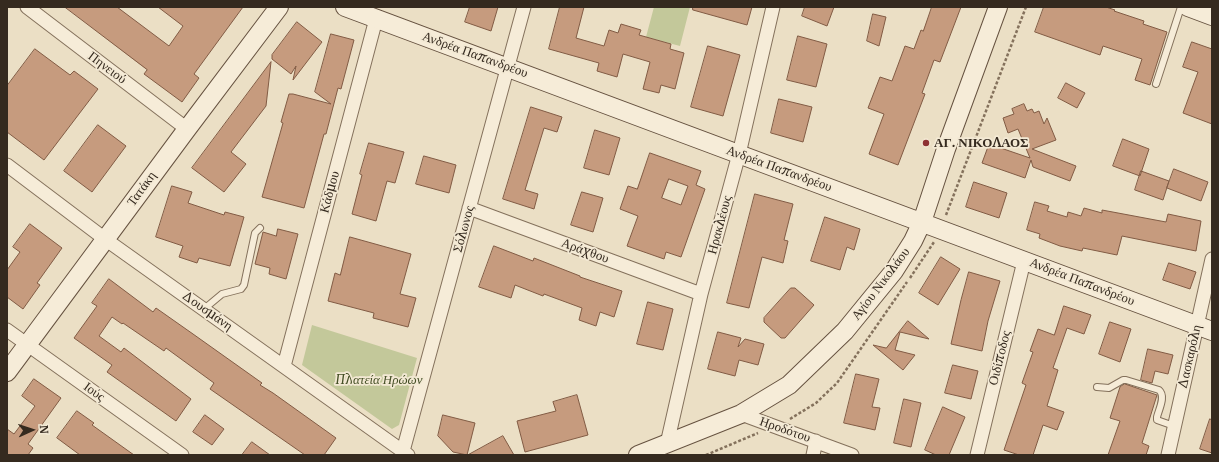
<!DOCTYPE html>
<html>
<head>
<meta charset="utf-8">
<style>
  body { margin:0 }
  #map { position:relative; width:1219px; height:462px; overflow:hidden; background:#ebdfc5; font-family:Merriweather,serif }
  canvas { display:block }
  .frame { position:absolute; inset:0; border:8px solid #352a1f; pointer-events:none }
  .north { position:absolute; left:12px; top:410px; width:40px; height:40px; -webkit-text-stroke:3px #f3e9d4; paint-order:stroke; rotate:87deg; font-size:11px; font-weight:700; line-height:16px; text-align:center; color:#352a1f }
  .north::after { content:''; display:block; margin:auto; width:14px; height:18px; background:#352a1f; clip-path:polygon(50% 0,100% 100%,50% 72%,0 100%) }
</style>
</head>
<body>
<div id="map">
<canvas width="1219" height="462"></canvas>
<div class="frame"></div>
<div class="north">N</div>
</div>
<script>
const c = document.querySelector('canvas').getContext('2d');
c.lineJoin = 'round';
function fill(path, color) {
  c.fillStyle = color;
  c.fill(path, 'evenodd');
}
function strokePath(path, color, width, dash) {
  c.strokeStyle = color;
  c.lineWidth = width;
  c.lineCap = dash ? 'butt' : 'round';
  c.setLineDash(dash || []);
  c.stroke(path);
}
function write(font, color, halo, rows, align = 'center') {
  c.font = font + ' Merriweather,serif';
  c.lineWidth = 3.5;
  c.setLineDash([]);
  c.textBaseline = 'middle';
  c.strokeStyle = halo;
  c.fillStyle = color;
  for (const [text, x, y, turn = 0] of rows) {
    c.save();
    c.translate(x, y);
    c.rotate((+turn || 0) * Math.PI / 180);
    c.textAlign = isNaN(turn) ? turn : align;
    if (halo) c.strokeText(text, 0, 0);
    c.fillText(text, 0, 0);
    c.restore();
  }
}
fill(new Path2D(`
  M654 7H690L680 46 646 37Z
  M312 325 417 358 399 425 392 429 302 365Z`), '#c3c89a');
const building = new Path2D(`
  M65 7H117L169 46 183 26 158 7H243L194 74 199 78 182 102 144 74 147 70Z
  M470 7H498L491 31 465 22Z
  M560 7H584L576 38 604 46 609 30 618 33 621 24 641 30 639 35 671 44 670 49 684 53 675 89 661 85 659 93 643 89 650 62 623 54 617 77 597 71 599 63 549 49Z
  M693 7H752L747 25 693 10Z
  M805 7H834L827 26 802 16Z
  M932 7H961L940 62 934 60 922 93 925 94 898 165 869 154 884 114 868 108 880 77 892 81 905 46 914 49 921 30 923 31Z
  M1044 7H1106L1115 10 1114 11 1144 21 1143 24 1167 32 1150 85 1135 80 1142 59 1103 46 1100 55 1035 32Z
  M873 14 886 17 879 46 867 41Z
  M297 22 322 42 293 80 296 66 291 74 272 59V55Z
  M331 34 354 40 341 89 338 88 326 134H324L304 208 262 197 283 123 281 122 289 94H293L331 104 315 92Z
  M798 36 827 44 816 87 787 80Z
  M1192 42 1212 49V124L1183 113 1198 72 1183 67Z
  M708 46 740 55 723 116 691 107Z
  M35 49 70 75 74 71 98 89 44 160 7 132V86Z
  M271 62 266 106 231 152 246 164 224 192 192 168Z
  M1066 83 1085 93 1077 108 1058 98Z
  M779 99 812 107 803 142 771 133Z
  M1024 104 1027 111 1032 109 1034 113 1039 111 1044 124 1047 118 1056 140 1032 149 1076 166 1070 181 1033 167 1031 160 1025 178 982 163 989 144 1030 158 1018 129 1008 133 1003 118 1014 114 1012 109Z
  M531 107 562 117 557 132 544 128 525 190 538 194 534 209 503 199Z
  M98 125 126 146 92 192 64 171Z
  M595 130 620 138 609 175 584 168Z
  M1123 139 1149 149 1140 176 1113 166Z
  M369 143 404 152 395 183 387 181 376 221 352 214 362 175 360 174Z
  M650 153 701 171 696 185 705 189 681 257 666 252 664 259 627 246 638 216 620 209 628 186 637 189ZM669 179 688 186 681 205 662 198Z
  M424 156 456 165 449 193 416 184Z
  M1174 169 1208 182 1201 201 1167 188Z
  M1141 171 1169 181 1163 200 1135 190Z
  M974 182 1007 193 999 218 966 207Z
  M172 186 192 192 188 203 224 215 225 212 244 217 230 266 199 258 197 263 179 257 183 246 156 237Z
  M582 192 603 198 593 232 571 225Z
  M755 194 793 204 784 240 788 241 783 263 762 257 749 308 727 303Z
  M1035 202 1049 206 1047 211 1067 217 1068 212 1081 216 1084 208 1102 213V210L1166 222 1168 214 1201 221 1196 251 1122 236 1117 255 1083 248 1082 251 1060 246 1039 238 1040 234 1027 230Z
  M825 217 860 229 854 250 847 247 840 270 811 261Z
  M30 224 62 248 37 283 40 285 23 309 7 297V270L20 252 13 247Z
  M278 229 298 234 286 279 269 274 270 268 255 264 263 232 276 236Z
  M350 237 411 254 400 294 416 298 408 327 373 318 374 313 328 301 335 273 340 275Z
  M494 246 533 261 534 258 580 276V277L622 291 614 317 600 312 596 326 579 320 582 308 544 294 543 296 515 285 511 298 479 287Z
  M941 257 960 269 938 305 919 293Z
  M1169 263 1196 272 1190 289 1163 280Z
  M969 272 1000 281 988 321 982 351 951 344 961 300Z
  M109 279 153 312 156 308 193 334 262 383 260 385 273 393 336 438 324 455H305L210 389 214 383 166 348 164 351 123 323 122 324 112 317 99 336 121 352 124 348 191 399 176 421 107 372 112 365 74 338 97 306 92 303Z
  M791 288H795L814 305 785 338H781L764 322V318Z
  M648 302 673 309 663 350 637 344Z
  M1064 306 1091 315 1084 334 1067 328 1053 368 1058 370 1047 406 1064 412 1057 430 1043 425 1033 455H1019L1004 450 1026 385 1022 383 1033 352 1030 351 1038 329 1054 335Z
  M908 321 929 339 900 332 895 350 915 355 903 370 873 345 886 348Z
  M1110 322 1131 329 1120 362 1099 354Z
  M718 332 741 338 738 347 745 339 764 344 758 365 739 360 735 376 708 369Z
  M1148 349 1173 355 1168 374 1155 371 1152 383 1141 380Z
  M953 365 978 371 971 399 945 393Z
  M856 374 879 379 872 407 880 408 875 430 844 423Z
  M34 379 61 398 28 444 33 448 28 455H7V429L14 434 35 406 22 396Z
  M1125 384 1157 395 1142 443 1149 446 1146 455H1108L1120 421 1110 418 1120 387Z
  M577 395 588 435 525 452 517 421 556 411 553 402Z
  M904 399 921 403 911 447 894 443Z
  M943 407 965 417 949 455H936L925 450Z
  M77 411 94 423 92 425 134 455H80L57 438Z
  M205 415 224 429 212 445 193 432Z
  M443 415 475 423 467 455 453 452 438 436Z
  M1210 419 1212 420V453L1200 449Z
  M503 436 514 455H468Z
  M252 442 270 455H242Z`);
fill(building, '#c69b7e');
strokePath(building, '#815b44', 1);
const lane = new Path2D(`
  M1156 84 1181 7
  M204 309 222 294 241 289 244 285 255 233 260 228
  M1097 387 1109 388 1123 380H1126L1159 390C1166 396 1159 409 1157 417V420L1174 426`);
const street = new Path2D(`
  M27 7 187 129
  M7 165 105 239 408 455
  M469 208 701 294
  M7 330 182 455
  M284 366 376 19
  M741 414 852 455
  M667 444 701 294 739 154 773 7
  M403 451 524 7
  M813 455 816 441
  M977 455 1024 261
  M1168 455 1212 259`);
const secondary = new Path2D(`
  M345 7 1212 331
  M1188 7 1212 16
  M7 372 187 129 279 7
  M638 455 741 414 789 385 845 331 894 271 913 241 922 222 946 149 998 7`);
strokePath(lane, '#84715c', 8);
strokePath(street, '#84715c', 15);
strokePath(secondary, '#665240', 20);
strokePath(new Path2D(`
  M946 215 1026 7
  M910 278 934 242
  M790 419 816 403 837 383 907 282
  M706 455 758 433`), '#84715c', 2.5, [3, 2]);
strokePath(lane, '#f6ecd8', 6);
strokePath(street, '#f6ecd8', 13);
strokePath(secondary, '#f6ecd8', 18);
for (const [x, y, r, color] of [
  [926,143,4,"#8e3133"]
]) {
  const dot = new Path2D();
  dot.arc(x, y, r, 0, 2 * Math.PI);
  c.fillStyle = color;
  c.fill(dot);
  strokePath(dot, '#f3e9d4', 1.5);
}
write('13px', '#352a1f', '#f3e9d4', [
  ["Ανδρέα Παπανδρέου",475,55,20],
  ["Πηνειού",107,68,37],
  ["Ανδρέα Παπανδρέου",779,169,20],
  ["Τατάκη",142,189,-54],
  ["Κάδμου",330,192,-75],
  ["Ηρακλέους",720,225,-75],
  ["Σόλωνος",464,229,-75],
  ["Αράχθου",585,251,20],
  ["Ανδρέα Παπανδρέου",1082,282,21],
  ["Αγίου Νικολάου",881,284,-53],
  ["Δουσμάνη",207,311,35],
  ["Δασκαρόλη",1190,357,-77],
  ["Οιδίποδος",1000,358,-76],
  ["Ιούς",94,392,36],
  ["Ηροδότου",785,430,19]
]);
write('bold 13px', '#352a1f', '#f3e9d4', [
  ["ΑΓ. ΝΙΚΟΛΑΟΣ",934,143]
], 'left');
write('italic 13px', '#465027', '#f3e9d4', [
  ["Πλατεία Ηρώων",379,380]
]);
</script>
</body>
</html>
